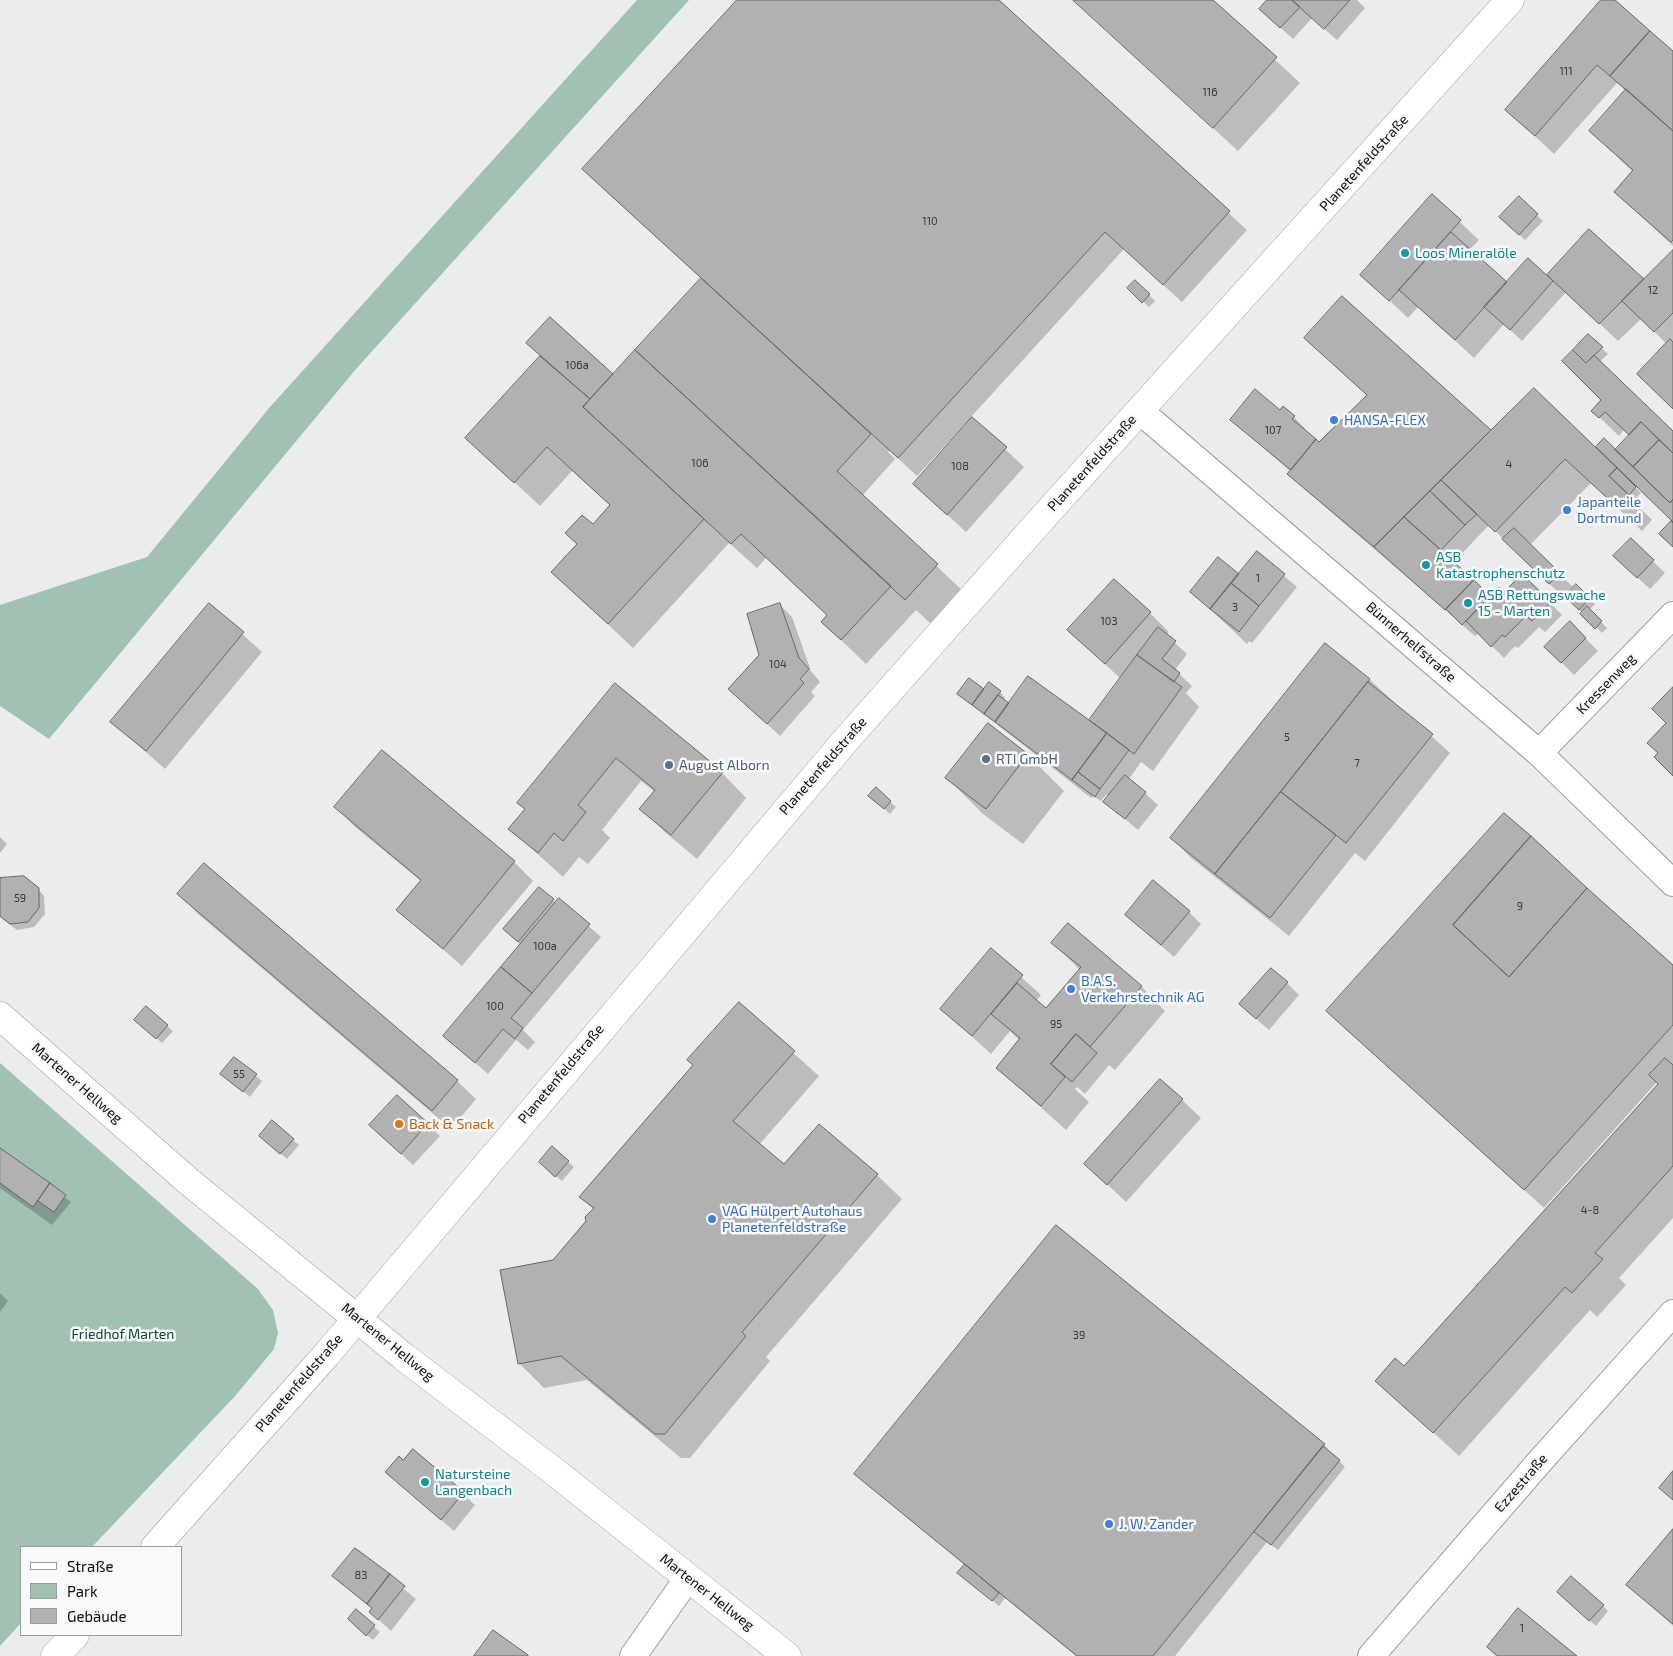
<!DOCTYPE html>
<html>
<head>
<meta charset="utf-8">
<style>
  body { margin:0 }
  #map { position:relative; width:1673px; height:1656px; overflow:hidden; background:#eaecee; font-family:"Exo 2",sans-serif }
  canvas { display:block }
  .legend { position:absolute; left:20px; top:1546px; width:162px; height:90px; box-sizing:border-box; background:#f7f9fb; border:1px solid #999b9c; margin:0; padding:6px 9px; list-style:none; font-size:15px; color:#0d0d0e }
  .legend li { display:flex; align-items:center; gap:10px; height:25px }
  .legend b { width:25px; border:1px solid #999b9c }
</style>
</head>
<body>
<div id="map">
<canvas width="1673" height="1656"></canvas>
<ul class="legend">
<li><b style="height:6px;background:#fff"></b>Straße</li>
<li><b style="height:14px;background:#a1c2b1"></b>Park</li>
<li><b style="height:14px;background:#b1b1b3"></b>Gebäude</li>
</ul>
</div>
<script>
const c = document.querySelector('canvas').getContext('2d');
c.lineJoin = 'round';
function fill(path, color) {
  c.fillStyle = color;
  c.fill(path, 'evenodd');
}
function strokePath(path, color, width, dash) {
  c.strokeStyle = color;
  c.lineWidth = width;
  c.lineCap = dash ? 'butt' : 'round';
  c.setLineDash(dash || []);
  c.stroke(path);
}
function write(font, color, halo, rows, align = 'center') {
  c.font = font + ' "Exo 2",sans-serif';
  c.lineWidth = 5;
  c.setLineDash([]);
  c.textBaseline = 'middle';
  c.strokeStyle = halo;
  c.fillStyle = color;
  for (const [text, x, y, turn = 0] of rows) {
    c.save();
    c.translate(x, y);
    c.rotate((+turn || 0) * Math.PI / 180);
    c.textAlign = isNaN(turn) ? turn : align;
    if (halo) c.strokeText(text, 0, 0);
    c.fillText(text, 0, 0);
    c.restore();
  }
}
fill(new Path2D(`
  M637 0H689L356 369 49 739 0 706V605L147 557 270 407Z
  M0 1063 258 1289 273 1310 278 1333 274 1349 236 1395 92 1547H21V1623L0 1646Z`), '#a1c2b1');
fill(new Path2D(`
  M738 0H997L1247 230 1182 302 1124 249 971 417 1024 467 966 532 914 484 968 423 967 422 917 476 890 451 888 452 895 459 862 496 962 590 931 624 916 610 866 664 822 622 828 616 766 558 757 568 729 543 633 648 552 572 611 506 572 471 540 506 467 438 541 356 550 318 614 375 702 279 602 188Z
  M1074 0H1211L1300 83 1238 151Z
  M1268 0H1357L1365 8 1337 40 1312 18 1293 39 1273 21Z
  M1603 0H1613L1673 53V246L1615 192 1633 172 1591 131 1626 91 1617 83 1554 154 1507 110Z
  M1432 196 1479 240 1469 250 1507 284 1553 279 1644 281 1673 251V408L1667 344 1641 319 1618 341 1566 292 1522 341 1504 324 1474 358 1418 307 1408 318 1362 275Z
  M1519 198 1543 221 1525 240 1507 223Z
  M1135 281 1155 301 1149 307 1129 288Z
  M1342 297 1491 432 1534 390 1641 493 1633 501 1652 520 1642 531 1591 483 1530 545 1572 586 1562 596 1489 525 1453 563 1490 598 1504 594 1522 575 1562 615 1545 632 1539 627 1518 648 1515 646 1504 658 1479 633 1475 636 1308 492 1289 474 1291 472 1232 420 1280 412 1294 417 1319 444 1368 396 1305 338Z
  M1588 336 1608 354 1599 362 1673 433V521L1616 450 1630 435 1624 430 1619 436 1593 411 1603 400Z
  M1631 540 1665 573 1650 589 1627 568Z
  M1257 553 1297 587 1252 643 1249 641 1247 644 1192 592 1239 575Z
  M1114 580 1150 613 1169 632 1166 635 1187 654 1175 670 1192 686 1186 693 1199 707 1153 771 1141 762 1129 779 1158 805 1138 830 1105 802 1109 797 1106 795 1101 801 1093 796 1091 798 958 694 984 690 1000 692 1005 698 1003 701 1009 705 1089 722 1121 679 1068 630Z
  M1576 586 1595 604 1589 610 1607 628 1602 633 1566 596Z
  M209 604 262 652 165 769 112 722Z
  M780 605 792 617 811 671 820 682 811 692 815 696 780 736 742 701Z
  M1570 623 1598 651 1574 675 1546 647Z
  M1325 645 1370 680 1450 753 1365 861 1355 853 1289 936 1190 857 1172 838Z
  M615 685 722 773 746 798 697 859 666 833 641 809 655 792 641 781 602 830 610 838 588 864 579 857 563 877 510 829 526 810 519 803Z
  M988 724 1028 755 1064 791 1023 844 983 814 947 778Z
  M382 752 514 862 533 881 462 966 398 910 421 881 354 826 336 807Z
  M876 789 896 807 890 814 876 801Z
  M0 837 7 844 0 853Z
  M204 865 457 1081 476 1099 451 1129 197 913 179 894Z
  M0 879 38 889 44 896 45 914 34 927 17 930 0 917Z
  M553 900 556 903 559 900 601 937 523 1030 535 1042 528 1050 516 1040 488 1074 445 1036 521 945 510 935Z
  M1189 912 1201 924 1174 957 1126 915Z
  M1053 943 1141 986 1165 1011 1115 1070 1109 1065 1085 1094 1077 1087 1075 1089 1089 1102 1066 1130 997 1068 1020 1041 1010 1031 991 1054 942 1009 991 950 1041 995 1036 1001 1046 1010 1080 970Z
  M1673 967V1218L1619 1278 1626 1285 1597 1317 1590 1310 1459 1456 1377 1381 1404 1368 1660 1084 1657 1082 1544 1208 1327 1011Z
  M1287 983 1299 995 1269 1030 1253 1016Z
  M739 1004 819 1076 759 1145 784 1166 877 1175 902 1199 766 1357 770 1361 690 1458H681L587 1380 544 1388 519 1363 554 1261 588 1222 594 1210 580 1196 694 1065Z
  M142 1025 167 1026 173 1031 162 1043Z
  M234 1058 262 1081 250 1097 222 1074Z
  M397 1096 440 1136 413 1165 383 1137Z
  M1182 1100 1201 1118 1126 1202 1086 1164Z
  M293 1140 299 1145 287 1159 266 1141Z
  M0 1149 71 1202 52 1225 0 1188Z
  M568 1162 574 1167 562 1181 546 1168Z
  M0 1293 8 1301 0 1312Z
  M1324 1445 1345 1467 1278 1550 1267 1542 1175 1656H1076L1005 1598 999 1606 965 1578V1565L856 1474Z
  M413 1450 475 1505 454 1531 399 1484 403 1462Z
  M1673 1531V1626L1628 1585Z
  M356 1549 416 1599 391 1631 370 1612 373 1610 334 1576Z
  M1564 1598 1603 1606 1608 1611 1596 1626Z
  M356 1611 380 1632 373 1640 355 1625Z`), '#0003');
const building = new Path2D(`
  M737 0H999L1230 211 1163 285 1105 232 898 458 582 169Z
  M1073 0H1213L1277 57 1213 128Z
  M1267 0H1292L1300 7 1280 28 1259 9Z
  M1292 0H1350L1324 29Z
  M1601 0H1615L1650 31 1610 76 1597 65 1535 136 1505 110Z
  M1650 31 1673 51V131L1610 76Z
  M1626 89 1673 131V240L1671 242 1614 192 1633 170 1589 131Z
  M1432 194 1461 220 1389 301 1360 275Z
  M1519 196 1538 214 1519 235 1499 217Z
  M1589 229 1644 279 1599 324 1547 275Z
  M1451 232 1507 282 1455 340 1399 290Z
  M1673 250V313L1654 332 1622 301Z
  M1528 258 1553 281 1510 330 1484 307Z
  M701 278 871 434 837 471 938 564 905 600 635 350Z
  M1135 280 1150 294 1142 303 1127 288Z
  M1342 296 1491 430 1374 547 1287 474 1316 439 1319 442 1367 395 1304 338Z
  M550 317 613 374 590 399 526 343Z
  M1588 334 1603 347 1586 363 1573 350Z
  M1670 339 1673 342V409L1637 374Z
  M635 350 891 586 841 640 821 622 827 615 741 534 731 544 583 407Z
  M1573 350 1586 363 1594 355 1673 431V453L1641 422 1629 435 1605 412 1599 418 1591 411 1601 400 1562 361Z
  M540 356 590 399 583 407 704 519 608 624 551 572 577 544 565 533 582 515 593 524 610 505 547 447 514 483 465 438Z
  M1534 388 1617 468 1609 476 1629 495 1617 507 1565 459 1495 532 1441 480Z
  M1255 389 1280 410 1283 406 1295 416 1292 419 1316 439 1291 470 1230 420Z
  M972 417 1007 447 947 515 913 484Z
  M1641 422 1659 440 1633 467 1615 450Z
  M1604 438 1670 503 1673 499V522L1596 447Z
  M1659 440 1673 453V499L1670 503 1633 467Z
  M1617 468 1636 487 1629 495 1609 476Z
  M1441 480 1477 514 1465 525 1430 491Z
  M1430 491 1465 525 1441 550 1404 517Z
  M1404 517 1474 580 1445 610 1374 547Z
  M1671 521 1673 523V547L1659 534Z
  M1514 528 1560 573 1549 584 1502 539Z
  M1631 538 1654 560 1637 578 1613 556Z
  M1257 551 1285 574 1259 606 1231 583Z
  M1218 557 1239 574 1210 609 1190 592Z
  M1522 574 1551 602 1532 621 1526 616 1505 637 1502 635 1491 647 1466 621 1499 587 1504 592Z
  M1114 579 1151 612 1105 664 1067 630Z
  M1474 580 1490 596 1462 625 1446 609Z
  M1231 583 1259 606 1239 632 1210 609Z
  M1576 584 1590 598 1579 610 1564 596Z
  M209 603 244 632 146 751 110 722Z
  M780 603 799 658 809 669 800 679 804 683 767 724 728 689 759 655 747 614Z
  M1587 606 1602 621 1595 629 1580 614Z
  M1570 621 1586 638 1561 663 1544 647Z
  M1158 627 1176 641 1162 659 1180 673 1174 682 1137 655Z
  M1325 643 1370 679 1215 874 1170 838Z
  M1137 655 1182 687 1134 754 1089 720Z
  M1028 676 1107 733 1072 780 995 722Z
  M969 678 984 689 972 705 957 694Z
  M989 682 1001 691 984 714 972 705Z
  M1368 682 1433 734 1346 843 1281 792Z
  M615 683 723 772 671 835 639 809 655 790 616 758 578 805 586 812 563 841 554 833 538 853 508 829 525 809 517 803Z
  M1673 687V776L1654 757 1658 753 1647 743 1666 723 1652 709Z
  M998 695 1009 703 995 722 984 714Z
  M988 723 1028 754 986 809 945 778Z
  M1107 733 1129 750 1100 789 1078 772Z
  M382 750 515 861 443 949 396 910 421 880 334 807Z
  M1078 772 1100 789 1095 797 1072 780Z
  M1125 775 1146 792 1125 819 1103 802Z
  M876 787 891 801 884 809 868 796Z
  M1281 792 1336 835 1270 918 1215 874Z
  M1504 813 1531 836 1453 925 1509 977 1587 888 1673 965V1025L1524 1190 1326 1011Z
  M1531 836 1587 888 1509 977 1453 925Z
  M204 863 458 1080 432 1111 177 894Z
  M24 876 39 888V908L28 922 10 924 0 916V878Z
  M1153 880 1190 911 1161 945 1125 915Z
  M539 887 554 899 518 942 503 929Z
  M559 898 590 924 532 993 501 967Z
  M1068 923 1142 986 1090 1047 1076 1034 1051 1064 1065 1077 1041 1106 996 1068 1020 1038 991 1014 1017 983 1046 1008 1081 967 1051 943Z
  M991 948 1023 975 972 1036 940 1009Z
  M501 967 532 993 511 1018 523 1028 515 1039 503 1029 475 1063 443 1036Z
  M1271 968 1288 982 1256 1019 1239 1004Z
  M739 1002 795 1051 733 1121 784 1164 819 1124 878 1174 742 1332 746 1336 665 1434H655L561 1356 518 1364 500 1270 553 1260 586 1221 585 1217 594 1208 579 1197 693 1065 687 1060Z
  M146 1006 168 1025 156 1039 134 1020Z
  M1076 1034 1097 1053 1072 1082 1051 1064Z
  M234 1057 257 1074 243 1092 220 1074Z
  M1665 1058 1673 1065V1166L1595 1253 1603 1259 1572 1293 1565 1287 1433 1433 1375 1381 1395 1358 1404 1366 1658 1084 1649 1075Z
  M1160 1079 1183 1099 1107 1185 1084 1164Z
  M397 1095 428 1123 401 1154 369 1125Z
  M272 1120 294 1139 280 1154 259 1136Z
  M552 1146 569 1161 555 1177 539 1162Z
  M0 1148 50 1183 33 1207 0 1183Z
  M50 1183 66 1195 54 1212 38 1201Z
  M1056 1225 1325 1444 1153 1656H1077L854 1474Z
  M1323 1446 1340 1460 1271 1545 1254 1532Z
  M413 1449 464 1492 441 1520 385 1472 399 1456 403 1460Z
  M1673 1471V1500L1659 1488Z
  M1673 1529V1624L1626 1585Z
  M355 1548 390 1574 367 1604 332 1576Z
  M965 1564 999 1593 992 1601 957 1573Z
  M390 1574 405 1586 378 1620 369 1612 372 1608 367 1604Z
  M1571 1576 1604 1605 1589 1621 1557 1592Z
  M1518 1608 1577 1656H1497L1487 1647Z
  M356 1609 375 1625 366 1636 348 1619Z
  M493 1630 528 1655V1656H474Z`);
fill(building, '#b1b1b3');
strokePath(building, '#676769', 1);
const minor = new Path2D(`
  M1140 411 1539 753 1673 883
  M1539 753 1673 615
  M633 1656 688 1578
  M1371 1656 1542 1459 1673 1313`);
const tertiary = new Path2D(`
  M0 1016 187 1180 404 1357 551 1469 787 1656
  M155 1547 327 1354 845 741 1048 512 1510 0
  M55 1656 75 1635`);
strokePath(minor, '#9ea0a2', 28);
strokePath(tertiary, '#9ea0a2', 29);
strokePath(minor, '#fff', 26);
strokePath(tertiary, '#fff', 28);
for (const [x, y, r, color] of [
  [1405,253,5,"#0f9aa8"],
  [1334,420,5,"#3f7fe0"],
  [1567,510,5,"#3f7fe0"],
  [1426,565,5,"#0f9aa8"],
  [1468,603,5,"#0f9aa8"],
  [986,759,5,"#5c6f8a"],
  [669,765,5,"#5c6f8a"],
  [1071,989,5,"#3f7fe0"],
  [399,1124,5,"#e8710a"],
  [712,1219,5,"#3f7fe0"],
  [425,1482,5,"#0f9aa8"],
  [1109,1524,5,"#3f7fe0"]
]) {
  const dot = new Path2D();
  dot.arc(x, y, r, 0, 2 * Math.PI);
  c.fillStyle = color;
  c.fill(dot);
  strokePath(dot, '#f7f9fb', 2);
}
write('11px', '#363637', null, [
  ["111",1566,71],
  ["116",1210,92],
  ["110",930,221],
  ["12",1653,290],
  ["106a",577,365],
  ["107",1273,430],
  ["106",700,463],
  ["4",1509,464],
  ["108",960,466],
  ["1",1258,578],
  ["3",1235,607],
  ["103",1109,621],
  ["104",778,664],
  ["5",1287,737],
  ["7",1357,763],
  ["59",20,898],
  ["9",1520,906],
  ["100a",545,946],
  ["100",495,1006],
  ["95",1056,1024],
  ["55",239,1074],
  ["4-8",1590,1210],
  ["39",1079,1335],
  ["83",361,1575],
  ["1",1522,1628]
]);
write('14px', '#0d0d0e', '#f7f9fb', [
  ["Planetenfeldstraße",1364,163,-48],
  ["Planetenfeldstraße",1092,463,-48],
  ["Bünnerhelfstraße",1411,642,41],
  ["Kressenweg",1606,684,-46],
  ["Planetenfeldstraße",823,766,-49],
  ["Planetenfeldstraße",561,1074,-50],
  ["Martener Hellweg",77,1083,41],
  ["Martener Hellweg",388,1342,39],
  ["Planetenfeldstraße",299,1383,-49],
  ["Ezzestraße",1521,1483,-49],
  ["Martener Hellweg",707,1592,38]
]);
write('14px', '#0d838f', '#f7f9fb', [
  ["Loos Mineralöle",1415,253],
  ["ASB",1436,557],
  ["Katastrophenschutz",1436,573],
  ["ASB Rettungswache",1478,595],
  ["15 - Marten",1478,611],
  ["Natursteine",435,1474],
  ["Langenbach",435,1490]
], 'left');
write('14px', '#366cbe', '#f7f9fb', [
  ["HANSA-FLEX",1344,420],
  ["Japanteile",1577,502],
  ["Dortmund",1577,518],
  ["B.A.S.",1081,981],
  ["Verkehrstechnik AG",1081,997],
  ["VAG Hülpert Autohaus",722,1211],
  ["Planetenfeldstraße",722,1227],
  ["J. W. Zander",1119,1524]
], 'left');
write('14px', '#4e5e75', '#f7f9fb', [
  ["RTI GmbH",996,759],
  ["August Alborn",679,765]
], 'left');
write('14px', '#c56008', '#f7f9fb', [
  ["Back & Snack",409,1124]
], 'left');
write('14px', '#064830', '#f7f9fb', [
  ["Friedhof Marten",123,1334]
]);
</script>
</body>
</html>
